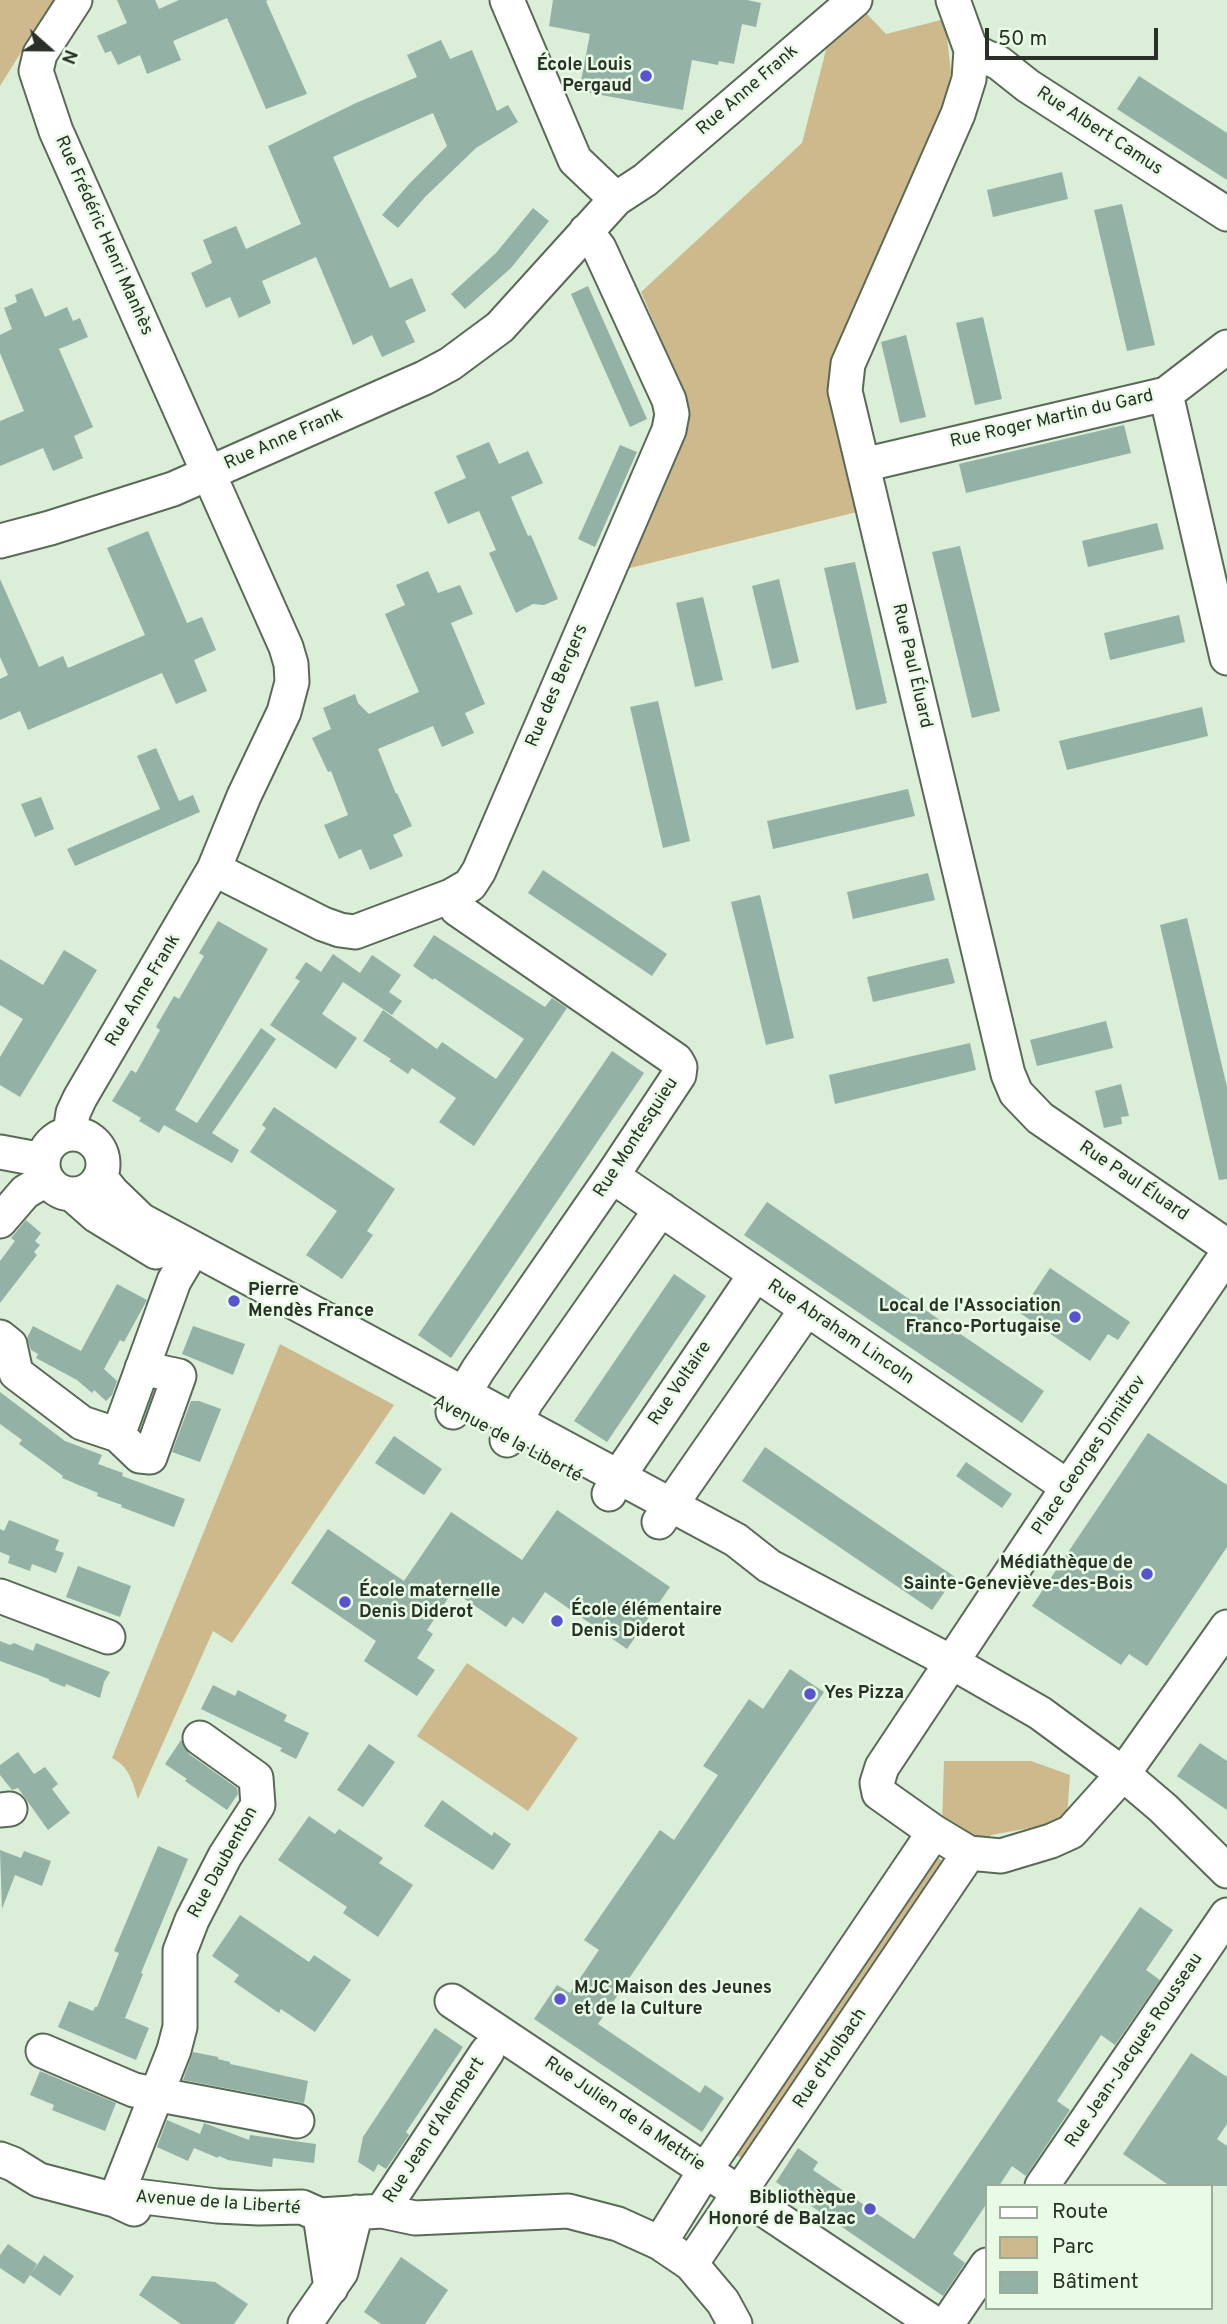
<!DOCTYPE html>
<html>
<head>
<meta charset="utf-8">
<style>
  body { margin:0 }
  #map { position:relative; width:1227px; height:2324px; overflow:hidden; background:#daeed8; font-family:Overpass,sans-serif }
  canvas { display:block }
  .legend { position:absolute; left:985px; top:2184px; width:228px; height:126px; box-sizing:border-box; background:#e8fce5; border:2px solid #9caa99; margin:0; padding:9px 12px; list-style:none; font-size:21px; color:#293028 }
  .legend li { display:flex; align-items:center; gap:14px; height:35px }
  .legend b { width:35px; border:2px solid #9caa99 }
  .north { position:absolute; left:14px; top:14px; width:70px; height:70px; -webkit-text-stroke:5px #e8fce5; paint-order:stroke; rotate:111deg; font-size:19px; font-weight:700; line-height:28px; text-align:center; color:#293028 }
  .north::after { content:''; display:block; margin:auto; width:24px; height:32px; background:#293028; clip-path:polygon(50% 0,100% 100%,50% 72%,0 100%) }
  .scale { position:absolute; left:985px; top:28px; width:173px; height:32px; box-sizing:border-box; border:4px solid #293028; border-top:0; padding-left:9px; font-size:21px; line-height:24px; white-space:nowrap; color:#293028; -webkit-text-stroke:5px #e8fce5; paint-order:stroke }
</style>
</head>
<body>
<div id="map">
<canvas width="1227" height="2324"></canvas>
<ul class="legend">
<li><b style="height:9px;background:#fff"></b>Route</li>
<li><b style="height:19px;background:#cdb98b"></b>Parc</li>
<li><b style="height:19px;background:#93b1a5"></b>Bâtiment</li>
</ul>
<div class="north">N</div>
<div class="scale">50 m</div>
</div>
<script>
const c = document.querySelector('canvas').getContext('2d');
c.lineJoin = 'round';
function fill(path, color) {
  c.fillStyle = color;
  c.fill(path, 'evenodd');
}
function strokePath(path, color, width, dash) {
  c.strokeStyle = color;
  c.lineWidth = width;
  c.lineCap = dash ? 'butt' : 'round';
  c.setLineDash(dash || []);
  c.stroke(path);
}
function write(font, color, halo, rows, align = 'center') {
  c.font = font + ' Overpass,sans-serif';
  c.lineWidth = 5;
  c.setLineDash([]);
  c.textBaseline = 'middle';
  c.strokeStyle = halo;
  c.fillStyle = color;
  for (const [text, x, y, turn = 0] of rows) {
    c.save();
    c.translate(x, y);
    c.rotate((+turn || 0) * Math.PI / 180);
    c.textAlign = isNaN(turn) ? turn : align;
    if (halo) c.strokeText(text, 0, 0);
    c.fillText(text, 0, 0);
    c.restore();
  }
}
fill(new Path2D(`
  M0 0H54L0 86Z
  M866 13 886 34 945 19 951 73 946 100 835 359 861 511 622 570 689 406 641 292 802 143 827 46Z
  M280 1344 394 1405 232 1643 213 1631 138 1799C133 1783 129 1766 112 1758Z
  M467 1663 578 1738 528 1811 417 1736Z
  M944 1761H1031L1070 1775 1067 1817 1046 1832 1035 1827 991 1835 985 1846 942 1826Z
  M932 1853 949 1866 747 2162 731 2151Z`), '#cdb98b');
fill(new Path2D(`
  M117 0H155L159 9 179 0H268L266 1 307 94 266 109 227 18 173 41 181 60 147 74 140 55 118 65 111 51 105 53 97 36 127 23Z
  M553 0H747L761 3 756 27 742 24 734 64 719 61 718 65 692 60 683 110 579 91 590 34 549 26Z
  M441 40 450 59 472 50 497 111 508 105 518 122 476 148 425 197 398 228 382 215 410 183 447 146 433 113 333 157 390 288 412 278 426 311 405 321 415 342 382 357 372 335 353 345 316 257 262 281 271 303 239 318 230 297 206 308 191 273 212 263 203 240 236 226 246 249 301 224 268 146 356 103 417 77 407 55Z
  M1139 76 1227 133V180L1117 109Z
  M1062 172 1068 199 993 217 987 190Z
  M1122 204 1155 345 1127 351 1094 210Z
  M533 208 549 221 511 268 465 309 451 294 496 253Z
  M588 286 647 419 630 427 571 294Z
  M32 288 45 317 67 307 73 321 80 318 88 337 59 349 93 427 74 436 83 458 53 471 43 448 0 466V421L24 411 0 353V335L12 329 4 308 17 302 15 295Z
  M983 317 1002 399 975 405 956 323Z
  M906 335 926 417 900 423 881 342Z
  M1124 425 1131 453 966 493 959 464Z
  M489 442 499 464 528 451 543 483 511 497 528 536 531 535 558 599 544 605 533 604 516 613 489 553 496 550 479 511 448 524 434 492 466 478 456 456Z
  M620 445 637 452 595 547 578 539Z
  M1157 523 1164 549 1088 567 1082 541Z
  M148 531 187 623 202 617 216 650 194 660 207 691 176 704 162 673 28 730 20 711 0 720V679L8 675 0 657V579L39 667 63 656 68 668 145 635 107 548Z
  M960 546 1000 711 972 718 932 552Z
  M855 562 887 703 856 710 824 568Z
  M428 571 438 593 460 585 473 614 451 623 485 704 465 713 474 733 442 747 433 726 378 749 396 794 397 793 412 826 393 835 403 856 370 870 361 849 339 859 324 825 348 815 331 771 328 772 312 738 331 729 323 708 355 694 358 703 369 714 419 692 385 614 405 605 396 585Z
  M779 579 799 662 772 669 752 586Z
  M703 597 723 680 695 687 676 603Z
  M1179 615 1185 642 1110 660 1104 633Z
  M658 701 690 841 663 848 630 707Z
  M1202 707 1208 736 1067 770 1059 741Z
  M156 748 179 801 193 795 200 812 75 866 67 849 160 809 137 756Z
  M908 789 915 816 773 849 767 821Z
  M41 797 54 829 35 837 21 804Z
  M543 870 667 954 652 976 528 893Z
  M928 873 935 900 853 919 847 892Z
  M760 895 794 1038 766 1045 731 902Z
  M1187 918 1227 1087V1179L1219 1180 1160 925Z
  M218 921 268 949 175 1110 197 1123 261 1028 276 1039 212 1133 239 1150 232 1163 164 1125 159 1133 139 1121 141 1118 112 1101 131 1070 136 1073 160 1030 156 1027 174 996 179 999 204 956 199 953Z
  M434 935 545 1007 552 998 567 1008 474 1146 439 1122 456 1098 412 1068 408 1074 389 1061 391 1059 363 1041 383 1010 437 1049 442 1042 496 1079 524 1039 434 978 433 980 413 966Z
  M64 950 97 970 20 1097 0 1085V1057L23 1019 0 1005V959L43 985Z
  M333 954 360 973 372 955 401 975 389 992 402 1001 392 1015 343 982 322 1014 357 1038 336 1069 270 1025 300 981 295 978 306 962 321 972Z
  M948 958 955 983 873 1002 867 977Z
  M1106 1021 1113 1048 1037 1066 1030 1040Z
  M970 1043 976 1070 835 1104 829 1075Z
  M612 1051 644 1073 451 1358 418 1335Z
  M1121 1084 1129 1116 1121 1117 1122 1124 1104 1128 1095 1091Z
  M274 1107 395 1189 367 1231 373 1235 342 1279 306 1255 337 1211 250 1152 266 1128 262 1125Z
  M767 1202 1044 1391 1022 1423 744 1235Z
  M26 1220 41 1233 35 1241 40 1245 34 1252 37 1255 0 1303V1261L15 1241 11 1238Z
  M1050 1268 1130 1322 1118 1340 1108 1334 1090 1361 1020 1313Z
  M674 1274 706 1296 607 1442 574 1421Z
  M117 1284 147 1300 124 1342 120 1340 104 1369 117 1381 112 1395 106 1401 94 1390 92 1393 77 1380 36 1358 38 1354 31 1350 27 1338 33 1326 81 1351Z
  M193 1326 245 1344 233 1375 182 1354Z
  M0 1392 65 1441 102 1455 98 1464 123 1473 122 1476 185 1499 174 1527 121 1507 122 1505 97 1496 98 1493 62 1478 63 1476 19 1444 22 1440 0 1424Z
  M191 1401H199L221 1409 200 1462 172 1452Z
  M1148 1433 1227 1485V1547L1147 1666 1129 1654 1121 1665 1032 1606Z
  M394 1436 442 1469 424 1495 375 1463Z
  M765 1447 955 1577 932 1610 742 1481Z
  M966 1462 1012 1494 1002 1508 956 1476Z
  M557 1510 670 1587 627 1649 545 1592 523 1624 513 1617 506 1627 453 1591 427 1630 433 1634 417 1658 435 1670 417 1696 364 1661 376 1641 291 1583 328 1529 404 1581 451 1512 522 1560Z
  M9 1520 59 1540 55 1550 64 1553 56 1573 32 1564 30 1571 8 1563 10 1556 0 1552V1529L4 1531Z
  M78 1566 131 1586 120 1617 66 1597Z
  M0 1641 10 1645 14 1643 33 1651 36 1643 110 1672 104 1682 100 1698 66 1684 65 1687 49 1681V1679L0 1661Z
  M790 1669 824 1692 598 2024 700 2093 705 2085 724 2098 702 2132 534 2019 557 1985 570 1993 599 1950 584 1940 660 1830 674 1840 718 1775 703 1766 749 1699 763 1709Z
  M213 1685 235 1696 238 1690 287 1715 284 1721 309 1733 296 1759 280 1751 282 1748 201 1709Z
  M181 1740 189 1754 237 1788 238 1794 227 1810 185 1781 187 1779 165 1764Z
  M1200 1743 1227 1761V1810L1177 1776Z
  M369 1744 395 1762 363 1807 337 1790Z
  M18 1752 34 1774 45 1767 58 1784 52 1789 70 1813 48 1830 18 1788 12 1790 0 1775V1765Z
  M442 1800 492 1836 494 1832 511 1844 493 1870 424 1826Z
  M309 1816 335 1834 339 1829 383 1858 379 1863 413 1885 378 1937 343 1913 347 1907 278 1860Z
  M158 1846 188 1859 141 1973 143 1974 125 2018 149 2028 136 2060 58 2027 69 2001 93 2011 95 2007H97L119 1953 114 1951Z
  M0 1850 21 1858 24 1851 51 1861 42 1886 15 1875 2 1909Z
  M1140 1907 1173 1930 1146 1970 1160 1980 1115 2045 1101 2035 1057 2101 1070 2110 1026 2176 1012 2166 999 2186H987V2203L953 2254 965 2263 943 2296 776 2182 798 2148 818 2162 813 2170 914 2239Z
  M240 1915 309 1962 314 1955 351 1980 315 2032 281 2009 279 2013 234 1982 239 1975 212 1956Z
  M435 2028 463 2047 406 2132 409 2135 386 2169 378 2164 374 2172 358 2162 363 2137Z
  M193 2052 218 2057V2059L230 2062V2064L308 2081 304 2103 183 2080Z
  M1191 2053 1227 2077V2124L1217 2139 1227 2146V2186H1170L1123 2154Z
  M40 2071 116 2103 105 2131 52 2110 54 2105 30 2095Z
  M167 2120 200 2134 204 2123 249 2140 250 2135 316 2144 314 2163 273 2158 272 2167 228 2160 219 2156 218 2158 194 2148 188 2161 157 2147Z
  M8 2244 37 2264 31 2274 44 2255 74 2276 60 2296 30 2275 24 2284 0 2268V2255Z
  M401 2257 448 2290 425 2324H381L364 2312Z
  M152 2276 215 2282 248 2304 234 2324H181L139 2295Z`), '#93b1a5');
const minor = new Path2D(`
  M507 0 575 160 616 199
  M953 0 971 50 969 79 958 114 848 364 845 391 1008 1074 1016 1093 1040 1118 1227 1246
  M971 50 999 63 1028 86 1227 214
  M1166 394 1227 658
  M863 465 1166 394 1227 347
  M0 541 50 528 173 489 424 378 450 364 500 327 616 199 645 180 855 0
  M214 869 323 924 340 930 355 932 451 896 470 885 479 871 669 430 672 414 669 400 599 248 586 231
  M451 896 457 909 676 1060 680 1067 679 1075 612 1176 478 1370 453 1412
  M70 1133 73 1113 80 1098 214 869 244 796 284 712 292 682 291 664 286 647 56 131 36 71 40 54 75 0
  M43 1164a30 30 0 1 1 60 0a30 30 0 1 1-60 0Z
  M0 1152 43 1160
  M612 1176 1068 1487
  M100 1177 112 1192 141 1220 736 1540 769 1566 953 1663 1040 1713 1123 1774 1163 1808 1227 1871
  M72 1194 97 1216 156 1252
  M0 1221 25 1192 47 1179
  M1227 1254 1068 1487 882 1767 877 1783 879 1793 934 1832 969 1853 1001 1856 1051 1841 1071 1832 1123 1774 1227 1627
  M0 1337 10 1345 16 1373 82 1423 118 1435 174 1281 193 1249
  M118 1435 140 1456 150 1457 179 1376 142 1368
  M507 1440 526 1402 661 1209
  M609 1494 618 1477 755 1275
  M659 1522 806 1310
  M0 1596 108 1637
  M0 1810 10 1809
  M452 2001 935 2324
  M43 2051 134 2090 297 2121
  M0 2159 13 2164 39 2180 115 2200 134 2209
  M1042 2186 1227 1915
  M115 2200 136 2196 217 2206 259 2208 302 2207 320 2215 382 2211 415 2218 568 2211 618 2224 660 2243 691 2264 723 2302 735 2324
  M115 2200 174 2050 180 2027V1951L192 1920 225 1856 258 1805 256 1778 200 1738
  M382 2211 487 2052
  M320 2215 331 2288
  M660 2243 706 2169 934 1832
  M691 2264 969 1853
  M305 2324 341 2272 356 2212
  M947 2324 987 2265`);
strokePath(minor, '#596a57', 37);
strokePath(minor, '#fff', 33);
for (const [x, y, r, color] of [
  [646,76,7,"#5954cc"],
  [234,1301,7,"#5954cc"],
  [1075,1317,7,"#5954cc"],
  [1147,1574,7,"#5954cc"],
  [345,1602,7,"#5954cc"],
  [557,1621,7,"#5954cc"],
  [810,1694,7,"#5954cc"],
  [560,1999,7,"#5954cc"],
  [870,2209,7,"#5954cc"]
]) {
  const dot = new Path2D();
  dot.arc(x, y, r, 0, 2 * Math.PI);
  c.fillStyle = color;
  c.fill(dot);
  strokePath(dot, '#e8fce5', 2.5);
}
write('bold 18px', '#293028', '#e8fce5', [
  ["École Louis",632,66,"right"],
  ["Pergaud",632,87,"right"],
  ["Pierre",248,1291],
  ["Mendès France",248,1312],
  ["Local de l'Association",1061,1307,"right"],
  ["Franco-Portugaise",1061,1328,"right"],
  ["Médiathèque de",1133,1564,"right"],
  ["Sainte-Geneviève-des-Bois",1133,1585,"right"],
  ["École maternelle",359,1592],
  ["Denis Diderot",359,1613],
  ["École élémentaire",571,1611],
  ["Denis Diderot",571,1632],
  ["Yes Pizza",824,1694],
  ["MJC Maison des Jeunes",574,1989],
  ["et de la Culture",574,2010],
  ["Bibliothèque",856,2199,"right"],
  ["Honoré de Balzac",856,2220,"right"]
], 'left');
write('18px', '#293028', '#e8fce5', [
  ["Rue Anne Frank",748,91,-41],
  ["Rue Albert Camus",1099,132,33],
  ["Rue Frédéric Henri Manhès",103,236,66],
  ["Rue Roger Martin du Gard",1052,420,-13],
  ["Rue Anne Frank",284,440,-24],
  ["Rue Paul Éluard",911,666,77],
  ["Rue des Bergers",558,686,-67],
  ["Rue Anne Frank",144,991,-59],
  ["Rue Montesquieu",637,1138,-57],
  ["Rue Paul Éluard",1133,1182,34],
  ["Rue Abraham Lincoln",840,1333,34],
  ["Rue Voltaire",681,1384,-56],
  ["Avenue de la Liberté",507,1440,28],
  ["Place Georges Dimitrov",1090,1456,-56],
  ["Rue Daubenton",224,1863,-61],
  ["Rue Jean-Jacques Rousseau",1135,2051,-56],
  ["Rue d'Holbach",831,2059,-56],
  ["Rue Julien de la Mettrie",624,2115,34],
  ["Rue Jean d'Alembert",435,2131,-57],
  ["Avenue de la Liberté",218,2204,4]
]);
</script>
</body>
</html>
